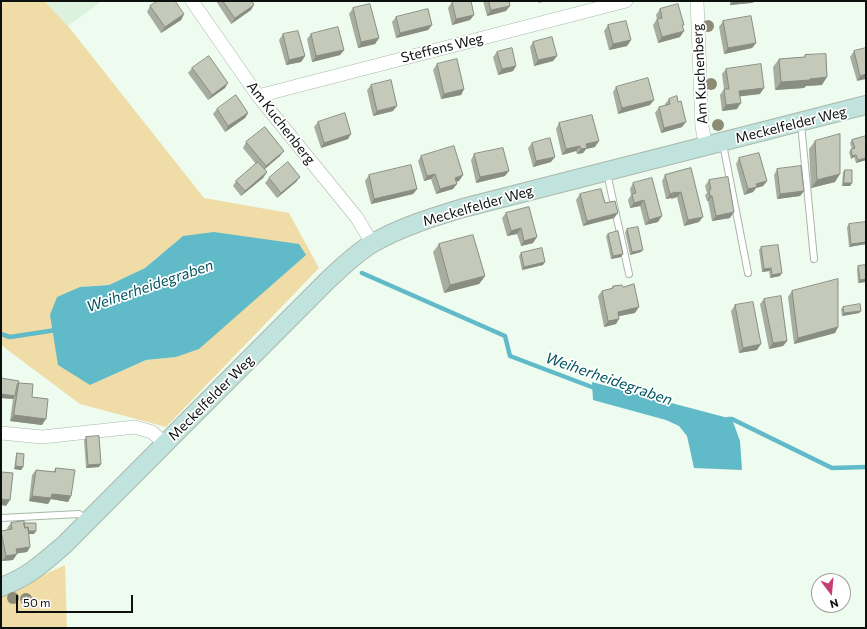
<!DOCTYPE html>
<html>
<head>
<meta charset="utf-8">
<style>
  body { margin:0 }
  #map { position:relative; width:867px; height:629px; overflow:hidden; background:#eefcf0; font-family:Commissioner,sans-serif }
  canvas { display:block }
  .frame { position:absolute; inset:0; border:2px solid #0c110d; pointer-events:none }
  .north { position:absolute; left:811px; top:573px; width:40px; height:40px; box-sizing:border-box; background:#fff; border:1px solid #9ea09e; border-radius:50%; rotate:164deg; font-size:11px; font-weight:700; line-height:16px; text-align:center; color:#0c110d }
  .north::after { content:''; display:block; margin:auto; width:14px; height:18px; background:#c73c73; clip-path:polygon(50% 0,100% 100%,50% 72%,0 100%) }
  .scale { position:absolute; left:16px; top:595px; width:117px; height:18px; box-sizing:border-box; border:2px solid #0c110d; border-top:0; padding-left:5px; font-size:12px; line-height:14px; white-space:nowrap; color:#0c110d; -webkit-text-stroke:3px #fff; paint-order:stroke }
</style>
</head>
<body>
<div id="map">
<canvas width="867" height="629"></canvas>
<div class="frame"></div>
<div class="north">N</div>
<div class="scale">50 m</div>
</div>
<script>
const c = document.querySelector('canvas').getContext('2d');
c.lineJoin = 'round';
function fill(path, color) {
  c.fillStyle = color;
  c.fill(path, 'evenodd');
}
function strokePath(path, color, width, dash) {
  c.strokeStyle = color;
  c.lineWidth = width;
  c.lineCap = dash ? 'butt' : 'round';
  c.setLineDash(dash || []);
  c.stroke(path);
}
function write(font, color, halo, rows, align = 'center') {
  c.font = font + ' Commissioner,sans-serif';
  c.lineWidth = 3.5;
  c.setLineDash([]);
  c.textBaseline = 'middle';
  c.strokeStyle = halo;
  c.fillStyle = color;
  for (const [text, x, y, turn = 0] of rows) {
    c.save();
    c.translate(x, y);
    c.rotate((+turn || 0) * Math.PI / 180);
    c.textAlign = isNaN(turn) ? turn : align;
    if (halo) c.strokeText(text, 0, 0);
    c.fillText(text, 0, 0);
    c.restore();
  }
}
fill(new Path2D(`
  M44 1H102L68 26Z`), '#ddf1df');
fill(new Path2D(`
  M1 1H44L68 26 204 198 289 213 319 268 166 427 80 404 1 345ZM183 236 176 357 146 360 90 385 80 287 109 285 145 268Z
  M65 565 67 628H1V592L28 582Z`), '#f0dca7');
fill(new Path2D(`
  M214 232 299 244 306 255 199 349 176 357 146 360 90 385 58 365 50 315 57 297 80 287 109 285 145 268 183 236Z
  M592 382 732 419 740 441 742 470 694 468 687 436 679 426 666 420 593 400Z`), '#61bac8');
strokePath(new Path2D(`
  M362 273 505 336 510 356 597 389
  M1 334 10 337 56 330
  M728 419H732L832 468 866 467`), '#61bac8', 4.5);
const lane = new Path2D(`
  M801 124 814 259
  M723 144 748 273
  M607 173 629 274
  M1 518 79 514 87 520`);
const street = new Path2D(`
  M192 1 258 96 357 218 372 243
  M697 1 702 127 706 146
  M258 96 626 1
  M1 433 42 437 135 427 152 432 165 444`);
const secondary = new Path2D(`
  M1 587C28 577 42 564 64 545L328 280C342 267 356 253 373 243 401 227 433 217 463 208L866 105`);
strokePath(lane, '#aab7ab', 8);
strokePath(street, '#aab7ab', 14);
strokePath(secondary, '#aab7ab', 20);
strokePath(lane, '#fff', 6);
strokePath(street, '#fff', 13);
strokePath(secondary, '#c0e3dd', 18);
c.fillStyle = '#8c8c76';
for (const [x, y] of [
  [708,26],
  [711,84],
  [718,125],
  [13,598],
  [26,599]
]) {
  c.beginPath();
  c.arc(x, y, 6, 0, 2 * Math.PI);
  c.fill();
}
fill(new Path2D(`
  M216 1H252L251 10 231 24Z
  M483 1H509L506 11 487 16Z
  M730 1H758L751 3 730 5Z
  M452 2 474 15 470 20 452 25 448 8Z
  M150 6 184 14 181 20 161 33 147 12Z
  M353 8 379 38 375 44 358 48 349 14Z
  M660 9 680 37 658 43 653 25 657 19 656 15Z
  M396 17 432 25 428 30 396 38 392 22Z
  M723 21 756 43 752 48 724 54 719 27Z
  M608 25 631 40 627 46 609 50 604 31Z
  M283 34 305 56 301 62 286 65 279 40Z
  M311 34 344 50 340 55 312 62 307 39Z
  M533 42 557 56 553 61 534 66 530 47Z
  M854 51 866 74 857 81 850 57Z
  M497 52 516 66 513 71 498 75 493 57Z
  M805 55 822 85 806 86 804 88 775 90 773 67 779 59 804 57Z
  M437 64 464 89 461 95 441 99 433 70Z
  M192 68 225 88 208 100 188 73Z
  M726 69 760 94 740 96 737 109 722 111 720 95 724 89 722 74Z
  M371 85 393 111 373 116 367 90Z
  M616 87 650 105 618 114 613 92Z
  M669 99 678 102 682 127 661 133 655 113 659 107 665 106V104Z
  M217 109 248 113 245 118 225 132 213 114Z
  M318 122 348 139 321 148 314 127Z
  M559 123 595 147 586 149 583 153 577 154 576 151 562 155 556 129Z
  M866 136V160L856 163 854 157 851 159 849 152 851 149H852L850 143 852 140Z
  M815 141 835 182 811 188 809 149Z
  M246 142 280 156 264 170 267 172 263 178 241 196 233 186 236 181 256 164 243 148Z
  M532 143 551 162 533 167 528 148Z
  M474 154 505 176 476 183 471 160Z
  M421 156 463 175 459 181 456 182 453 189 436 194 431 179 424 181 418 161Z
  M739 158 767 181 763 186 756 188 753 192 744 195 736 164Z
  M691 168 699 222 684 226 677 197 671 199V198L666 199 662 181 665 175Z
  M777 169 804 191 800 196 777 199 774 175Z
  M845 170 852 183 850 186H842L843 172Z
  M369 175 417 189 413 194 371 204 365 181Z
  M300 177 296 182 277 198 265 183 269 178Z
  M709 180 730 218 712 221 708 201H707L705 195 707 193 705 186Z
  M633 183 658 222 645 225 640 206 630 208 628 200 631 195 630 189Z
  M580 194 605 203 614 218 583 226 576 200Z
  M529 207 533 243 521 246 517 234 507 236 502 218 506 213Z
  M849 224 866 244 849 247 847 227Z
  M627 229 641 252 630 255 625 232Z
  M608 234 621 257 611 259 606 236Z
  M439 244 485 276 479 284 444 293 433 252Z
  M761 247 780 276 770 278 769 271 762 272 759 250Z
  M521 253 543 265 522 270 519 256Z
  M858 266 866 282 858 283 857 269Z
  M613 286 623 287 635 313 619 316 616 324 604 327 598 296 602 291 611 289Z
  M792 291 838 327 835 333 794 344 788 297Z
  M764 299 787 341 783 346 769 349 760 304Z
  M735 305 757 350 739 353 731 311Z
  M843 307 861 311 859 313 842 316 841 309Z
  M1 378 18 383 32 397 42 425 10 421 13 399 1 398Z
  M86 437 101 464 99 467 86 468 84 440Z
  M17 453 23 467 21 470 14 469 16 456Z
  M56 468 71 496 68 502 51 499 48 504 29 501 32 475 36 470 53 472Z
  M11 523H24L36 531 34 534H29L30 547 27 552 17 553V554L13 560 2 561 1 556V531L8 530 7 528Z`), '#a9ad9f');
fill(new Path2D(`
  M540 1H546L538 3Z
  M733 1H758L751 3 730 5Z
  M254 5 251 10 231 24 235 18Z
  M510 6 506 11 487 16 491 10Z
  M184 14 181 20 161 33 165 27Z
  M474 15 470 20 452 25 456 19Z
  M432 25 428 30 396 38 400 33Z
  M684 31 680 37 658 43 662 37Z
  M379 38 375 44 358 48 361 42Z
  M631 40 627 46 609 50 613 44Z
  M756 43 752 48 724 54 728 48Z
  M344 50 340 55 312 62 316 56Z
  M305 56 301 62 286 65 289 60Z
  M557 56 553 61 534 66 538 60Z
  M516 66 513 71 498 75 502 69Z
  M866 74V79L857 81 860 76Z
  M827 77 822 85 806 86 804 88 775 90 781 82 810 79Z
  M228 83 225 88 208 100 212 95Z
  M764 88 760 94 735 97 739 91Z
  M464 89 461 95 441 99 444 94Z
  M654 100 650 105 618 114 622 108Z
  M741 103 737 109 722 111 726 105Z
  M397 106 393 111 373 116 377 111Z
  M248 113 245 118 225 132 228 126Z
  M686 122 682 127 661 133 664 128Z
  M351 134 348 139 321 148 324 143Z
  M599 141 595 147 586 149 583 153 577 154 581 149 586 144Z
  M580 146 576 151 562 155 566 149Z
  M284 151 280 156 262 171 266 166Z
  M856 155 854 157 851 159 852 156Z
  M555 157 551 162 533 167 536 161Z
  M866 158V160L856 163 858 160Z
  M509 171 505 176 476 183 480 177Z
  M267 172 263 178 241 196 245 191Z
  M435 174 431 179 424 181 427 176Z
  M840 174 835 182 811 188 817 180Z
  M463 175 459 181 451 183 455 178Z
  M300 177 296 182 277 198 281 193Z
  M767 181 763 186 756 188 753 192 744 195 748 189 756 184Z
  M844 183H852L850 186H842Z
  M457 184 453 189 436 194 440 189Z
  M417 189 413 194 371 204 374 199Z
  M804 191 800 196 777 199 780 194Z
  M675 192 671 198 666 199 670 194Z
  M681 192 677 197 671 199 675 193Z
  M710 196H712L708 201H707Z
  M644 200 640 206 630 208 634 203Z
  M734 212 730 218 712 221 716 216Z
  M618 213 614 218 583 226 587 221Z
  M662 216 658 222 645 225 649 220Z
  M703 217 699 222 684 226 688 220Z
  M521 228 517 234 507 236 511 231Z
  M537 237 533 243 521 246 524 241Z
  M866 242V244L849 247 851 244Z
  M643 250 641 252 630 255 632 252Z
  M623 254 621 257 611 259 613 256Z
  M545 262 543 265 522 270 524 267Z
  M771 268 769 271 762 272 764 269Z
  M782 273 780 276 770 278 772 275Z
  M485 276 479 284 444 293 450 285Z
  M866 279V282L858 283 860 280Z
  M639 307 635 313 614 317 618 312Z
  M861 311 859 313 842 316 844 313Z
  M619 319 616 324 604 327 608 321Z
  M838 327 835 333 794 344 798 338Z
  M787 341 783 346 769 349 773 343Z
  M761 344 757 350 739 353 743 348Z
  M1 394 15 396 13 399 1 398Z
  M14 415 46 419 42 425 10 421Z
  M101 464 99 467 86 468 88 465Z
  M16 466 23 467 21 470 14 469Z
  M52 494 71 496 68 502 51 499 48 504 29 501 32 496Z
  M1 499 10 500 6 506 1 505Z
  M26 531H36L34 534H24Z
  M30 547 27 552 13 554 16 549Z
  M17 554 13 560 2 561 6 556Z`), '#898d82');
const building = new Path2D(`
  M158 1H175L184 14 165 27 150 6Z
  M223 1H252L254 5 235 18Z
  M456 1H471L474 15 456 19 452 2Z
  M489 1H509L510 6 491 10Z
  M370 4 379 38 361 42 353 8Z
  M678 4 684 25H682L684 31 662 37 657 19 662 18 660 9Z
  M428 9 432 25 400 33 396 17Z
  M751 16 756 43 728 48 723 21Z
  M626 21 631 40 613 44 608 25Z
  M338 27 344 50 316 56 311 34Z
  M298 31 305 56 289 60 283 34Z
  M552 37 557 56 538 60 533 42Z
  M512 48 516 66 502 69 497 52Z
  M866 48V74L860 76 854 51Z
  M826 54 827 77 810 79V80L781 82 779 59 805 57V55Z
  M209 56 228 83 212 95 192 68Z
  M457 59 464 89 444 94 437 64Z
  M761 64 764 88 739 91 741 103 726 105 724 89H729L726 69Z
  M648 78 654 100 622 108 616 87Z
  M391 80 397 106 377 111 371 85Z
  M236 95 248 113 228 126 217 109Z
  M677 96 678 102 681 101 686 122 664 128 659 107 670 104 669 99Z
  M345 113 351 134 324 143 318 122Z
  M592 115 599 141 586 144 587 148 581 149 580 146 566 149 559 123Z
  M265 127 284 151 266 166 246 142Z
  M840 134V174L817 180 815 141Z
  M866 136V158L858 160 856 155 852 156 851 149 855 148 852 140Z
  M550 138 555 157 536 161 532 143Z
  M454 146 463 175 455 178 457 184 440 189 435 174 427 176 421 156Z
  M503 148 509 171 480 177 474 154Z
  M759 153 767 181 756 184 757 187 748 189 739 158Z
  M258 162 267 172 245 191 236 181Z
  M288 162 300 177 281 193 269 178Z
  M411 165 417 189 374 199 369 175Z
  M801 166 804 191 780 194 777 169Z
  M691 168 703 217 688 220 681 192 675 193V192L670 194 665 175Z
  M845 170H852V183H844Z
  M728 177 734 212 716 216 712 196H710L709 190 711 189 709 180Z
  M652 178 662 216 649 220 644 200 634 203 632 194 636 193 633 183Z
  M601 189 605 203 615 201 618 213 587 221 580 194Z
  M529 207 537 237 524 241 521 228 511 231 506 213Z
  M866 222V242L851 244 849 224Z
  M638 227 643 250 632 252 627 229Z
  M618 231 623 254 613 256 608 234Z
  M473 235 485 276 450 285 439 244Z
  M778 245 782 273 772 275 771 268 764 269 761 247Z
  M542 248 545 262 524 267 521 253Z
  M866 265V279L860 280 858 266Z
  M838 279V327L798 338 792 291Z
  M634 284 639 307 618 312 619 319 608 321 602 291 613 288V286L622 285 623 287Z
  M781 296 787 341 773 343 764 299Z
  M753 302 761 344 743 348 735 305Z
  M860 304 861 311 844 313 843 307Z
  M1 378 19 381 17 385 15 396 1 394Z
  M19 383 33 384 32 397 48 399 46 419 14 415Z
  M99 436 101 464 88 465 86 437Z
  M17 453 24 454 23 467 16 466Z
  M56 468 75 470 71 496 52 494 51 498 32 496 36 470 55 472Z
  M1 472 13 473 10 500 1 499Z
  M24 521 25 528 28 527 30 547 16 549 17 554 6 556 1 531 12 529 11 523Z
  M24 523H36V531H28V527L25 528Z`);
fill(building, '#c4c9b9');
strokePath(building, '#898d82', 1);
write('14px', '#0c110d', '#fff', [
  ["Steffens Weg",442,48,-14],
  ["Am Kuchenberg",700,74,-93],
  ["Am Kuchenberg",281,123,52],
  ["Meckelfelder Weg",791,125,-14],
  ["Meckelfelder Weg",478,206,-16],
  ["Meckelfelder Weg",211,398,-45]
]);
write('italic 15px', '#00555f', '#fff', [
  ["Weiherheidegraben",150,286,-19],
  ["Weiherheidegraben",609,379,19]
]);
</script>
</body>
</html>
